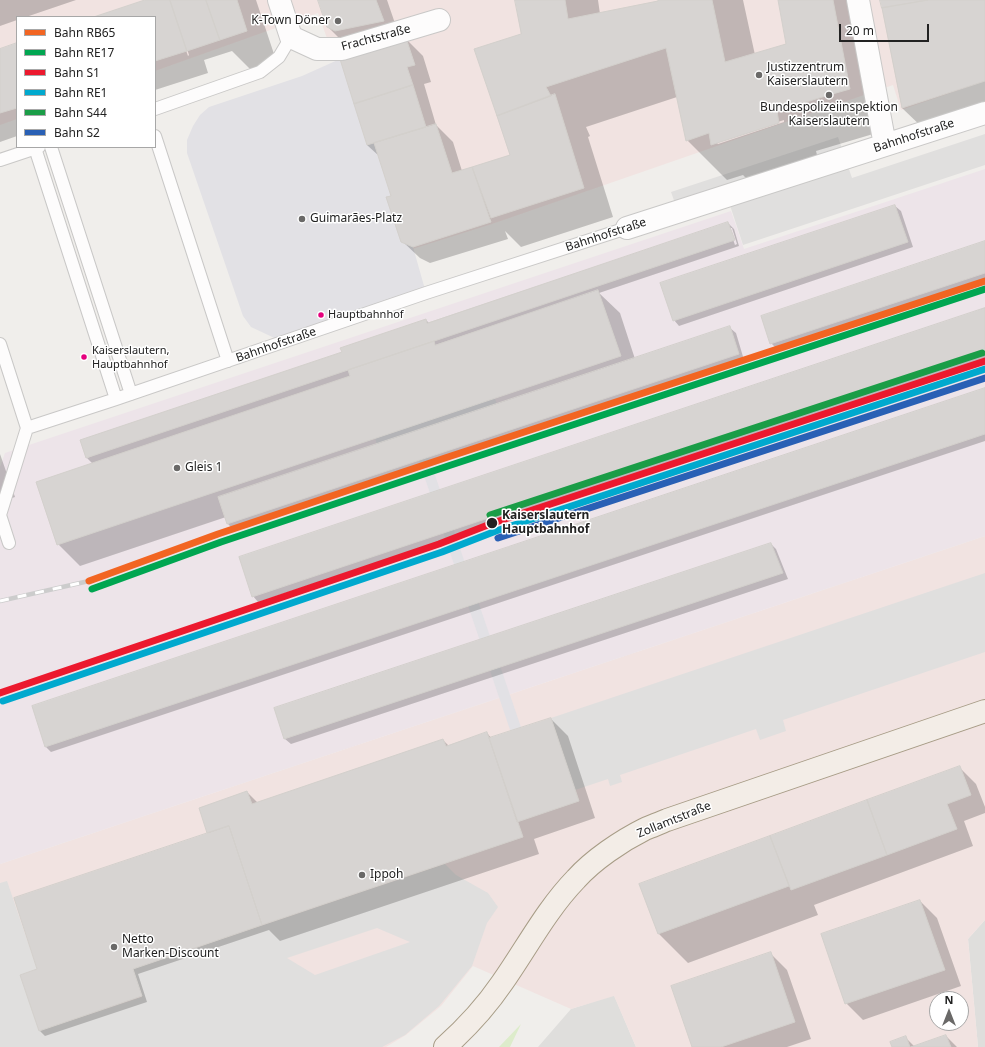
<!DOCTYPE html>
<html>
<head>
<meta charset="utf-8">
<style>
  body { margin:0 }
  #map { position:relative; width:985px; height:1047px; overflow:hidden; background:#f0eeeb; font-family:"Noto Sans",sans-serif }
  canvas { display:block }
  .legend { position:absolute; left:16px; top:16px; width:140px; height:132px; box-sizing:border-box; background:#fff; border:1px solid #a7a7a7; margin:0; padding:5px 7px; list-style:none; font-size:12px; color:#222 }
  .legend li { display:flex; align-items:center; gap:8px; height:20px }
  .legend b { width:20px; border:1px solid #a7a7a7 }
  .north { position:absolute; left:929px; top:991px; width:40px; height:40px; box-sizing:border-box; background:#fff; border:1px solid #a7a7a7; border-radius:50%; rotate:0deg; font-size:11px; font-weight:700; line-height:16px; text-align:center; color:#222 }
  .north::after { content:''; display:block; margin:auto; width:14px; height:18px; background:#6a6968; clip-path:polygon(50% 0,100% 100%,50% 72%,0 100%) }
  .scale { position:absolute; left:839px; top:24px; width:90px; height:18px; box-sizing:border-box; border:2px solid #222; border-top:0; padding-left:5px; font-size:12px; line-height:14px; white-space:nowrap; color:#222; -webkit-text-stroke:3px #fff; paint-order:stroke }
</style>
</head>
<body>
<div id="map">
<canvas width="985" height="1047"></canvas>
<ul class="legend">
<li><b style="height:5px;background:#f26522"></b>Bahn RB65</li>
<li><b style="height:5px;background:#00a651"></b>Bahn RE17</li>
<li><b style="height:5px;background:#ec192e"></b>Bahn S1</li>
<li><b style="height:5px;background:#00a9ce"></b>Bahn RE1</li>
<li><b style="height:5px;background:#1a9d47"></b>Bahn S44</li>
<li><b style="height:5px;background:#2960b5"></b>Bahn S2</li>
</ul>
<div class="north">N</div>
<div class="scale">20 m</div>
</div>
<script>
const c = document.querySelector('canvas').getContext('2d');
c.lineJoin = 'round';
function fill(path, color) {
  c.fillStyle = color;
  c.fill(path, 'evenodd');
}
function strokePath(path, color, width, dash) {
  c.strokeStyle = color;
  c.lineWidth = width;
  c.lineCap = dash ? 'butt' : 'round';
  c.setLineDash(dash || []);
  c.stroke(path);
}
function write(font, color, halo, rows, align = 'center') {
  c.font = font + ' "Noto Sans",sans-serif';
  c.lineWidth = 3;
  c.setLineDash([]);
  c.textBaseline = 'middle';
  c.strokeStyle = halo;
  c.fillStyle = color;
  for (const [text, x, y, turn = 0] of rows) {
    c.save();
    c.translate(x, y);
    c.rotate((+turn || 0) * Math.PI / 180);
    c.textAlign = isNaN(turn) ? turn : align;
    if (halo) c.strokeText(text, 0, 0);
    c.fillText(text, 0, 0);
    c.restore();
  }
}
fill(new Path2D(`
  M985 920V1047H978L968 939Z
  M614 995 636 1047H538L571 1009Z`), '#dfdedc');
fill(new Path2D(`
  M0 0H985V81L901 110 893 85 492 224 403 252 318 13 155 71V17H17V119L0 125Z
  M985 536V920L968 939 978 1047H636L614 996 571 1009 473 966 441 1006 406 1035 386 1047H0V864ZM937 999H961V1023H937Z`), '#f1e3e1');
fill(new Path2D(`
  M985 169V536L0 864V467L5 453 731 211 744 249Z`), '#ede4e9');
fill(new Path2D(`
  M521 1024 510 1047H499Z`), '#ddeccb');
fill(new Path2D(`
  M985 134V165L743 245 725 190 676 206 671 192 838 137 852 178Z
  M985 573V652L783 720 786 731 760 740 756 729 620 775 622 782 610 786 608 779 575 790 551 718Z
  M445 864 456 875 488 893 498 907 487 923 472 966 439 1006 405 1035 382 1047H0V883L7 881 37 969 20 975 39 1031 142 997 133 969ZM377 928 410 942 315 975 287 958Z`), '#e0dfde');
fill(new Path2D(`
  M340 59 367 145 374 143 391 196 387 197 413 247 426 293 283 342 251 327 243 316 187 153V140L193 126 200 115 209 107 302 76Z
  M493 393 499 410 422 437 538 777 527 780 412 440 379 450 373 432Z`), '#e2e1e5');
fill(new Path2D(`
  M0 0H76L26 17H17V20L0 26Z
  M148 0H256L276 60 250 69 232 51 204 60 208 73 155 90V17H97ZM175 18H177L189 55 188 56Z
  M319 0H387L400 38 345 44 327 26Z
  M516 0H598L600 14 659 2V0H743L755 55 787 45 779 0H866L890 129 816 151 819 163 752 184 743 175 727 180 687 140 677 97 586 127 590 136 588 137 613 217 521 247 505 231 508 239 430 263 420 258 402 241 392 196 379 156 367 145 406 39 423 56 431 82 424 84 436 125 453 142 462 171 511 155 522 35ZM784 120V122L718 144 716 142Z
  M881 0H985V110L924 129 902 108Z
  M17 44V136L0 142V50Z
  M895 206 901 211 913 247 679 326 674 320Z
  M728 223 734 229 739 246 599 293 620 313 635 359 730 328 736 333 744 360 233 529 228 524 226 517 80 566 58 544 93 464 87 458 343 353 426 320 429 323ZM729 228H732L737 244 735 245Z
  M985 242V280L777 349 771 343Z
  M985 308V359L258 602 253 596Z
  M985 389V441L51 752 46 747 33 707Z
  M0 454 15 497 0 502Z
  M771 544 776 549 788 579 291 744 285 739 275 709Z
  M551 719 568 736 595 818 534 839 539 854 280 941 269 930 138 974 147 1002 45 1036 40 1031 21 976 39 970 209 834 200 808 247 792 258 803 443 740 449 746 487 733 492 739Z
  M959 767 976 784 985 807V813L964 821 973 846 814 905 818 915 688 963 659 934 640 885Z
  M920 901 937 918 961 986 863 1020 846 1003Z
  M770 953 787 970 811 1039 787 1047H693Z
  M946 1036 957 1047H893L906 1038 915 1047Z`), '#0003');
const building = new Path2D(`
  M145 0H170L187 51 155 61V17H94Z
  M170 0H206L220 40 187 51Z
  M206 0H237L247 31 220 40Z
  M318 0H376L384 21 335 31 327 27Z
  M515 0H565L568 19 658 1V0H712L725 62 786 44 778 0H833L850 89 829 95 777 111 779 123 711 145 709 133 686 141 666 48 546 87 551 96 497 116 474 49 521 34Z
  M880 0H928L882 8Z
  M928 0H985V81L902 108 882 8Z
  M406 38 415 65 407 67 413 85 354 104 340 59Z
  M17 43V108L0 113V49Z
  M413 85 426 127 367 145 354 104Z
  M555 94 584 188 491 218 472 167 510 155 497 116Z
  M436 124 452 173 472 167 491 222 413 247 401 242 386 197 391 196 374 143Z
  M895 205 908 242 673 321 660 283Z
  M728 222 735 240 86 458 80 440 342 352 340 348 426 319 427 323Z
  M985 241V273L770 344 761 316Z
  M598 290 621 356 57 545 36 482 350 376 348 370 434 341 435 345Z
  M985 308V352L252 597 239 557Z
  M730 326 739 354 227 524 218 497Z
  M985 388V434L45 747 32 706Z
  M771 543 783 573 284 739 274 708Z
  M551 718 579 801 517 822 489 738Z
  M487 732 523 837 262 925 229 826 207 833 199 808 247 791 252 804 443 739 446 746Z
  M960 766 971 795 947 804 957 829 887 855 867 800Z
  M867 800 887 855 791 890 770 836Z
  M229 826 262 925 133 969 142 996 39 1031 20 975 37 969 14 898Z
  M770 836 789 886 658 934 639 884Z
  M920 900 945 970 845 1004 821 934Z
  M771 952 795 1022 721 1047H692L671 986Z
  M946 1035 951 1047H911Z
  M906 1036 910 1047H892L890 1042Z`);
fill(building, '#d7d4d2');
strokePath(building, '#d3d0cc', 1);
const lane = new Path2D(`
  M155 109 260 72 279 57 291 37
  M155 136 228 361
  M51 147 131 394
  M35 148 116 399
  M0 160 39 147
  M0 344 27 428 116 399 426 293 627 228
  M0 515 27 428
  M0 515 9 543`);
const street = new Path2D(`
  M279 0 291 37 317 49H342L439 20
  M858 0 885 145
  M627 228 985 113`);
const primary = new Path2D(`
  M445 1047C465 1029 487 1005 502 983 526 949 546 910 576 879 593 860 621 841 645 829 652 826 660 823 667 820L985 711`);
strokePath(lane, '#c9c8c7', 14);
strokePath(street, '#c9c8c7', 24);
strokePath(primary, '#a79c86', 24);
strokePath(lane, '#fdfcfc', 12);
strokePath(street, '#fdfcfc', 22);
strokePath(primary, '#f3ede7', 22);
const rail = new Path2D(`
  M0 601 89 581`);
strokePath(rail, '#ccc', 4.5);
strokePath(rail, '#fff', 3, [9]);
strokePath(new Path2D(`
  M89 581 218 534 445 458 985 281`), '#f26522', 7);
strokePath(new Path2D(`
  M92 589 221 542 448 466 985 289`), '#00a651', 7);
strokePath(new Path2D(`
  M0 693 439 544 493 523 985 361`), '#ec192e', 7);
strokePath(new Path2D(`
  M3 701 442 552 496 531 985 369`), '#00a9ce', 7);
strokePath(new Path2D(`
  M490 515 982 353`), '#1a9d47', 7);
strokePath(new Path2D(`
  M498 538 985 378`), '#2960b5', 7);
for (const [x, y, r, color] of [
  [338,21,4,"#6a6968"],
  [759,75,4,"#6a6968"],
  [829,95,4,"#6a6968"],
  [302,219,4,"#6a6968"],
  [321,315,3.5,"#e5007d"],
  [84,357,3.5,"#e5007d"],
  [177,468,4,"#6a6968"],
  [492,523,6,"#222"],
  [362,875,4,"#6a6968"],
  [114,947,4,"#6a6968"]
]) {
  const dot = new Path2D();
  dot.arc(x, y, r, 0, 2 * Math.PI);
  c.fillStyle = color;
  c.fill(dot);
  strokePath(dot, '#fff', 1.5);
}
write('11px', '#222', '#fff', [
  ["Hauptbahnhof",328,315],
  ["Kaiserslautern,",92,351],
  ["Hauptbahnhof",92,365]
], 'left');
write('12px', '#222', '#fff', [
  ["K-Town Döner",330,21,"right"],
  ["Justizzentrum",767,68],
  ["Kaiserslautern",767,82],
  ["Bundespolizeiinspektion",829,108,"center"],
  ["Kaiserslautern",829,122,"center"],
  ["Guimarães-Platz",310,219],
  ["Gleis 1",185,468],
  ["Ippoh",370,875],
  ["Netto",122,940],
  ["Marken-Discount",122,954]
], 'left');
write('12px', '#222', '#fff', [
  ["Frachtstraße",376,38,-15],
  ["Bahnhofstraße",914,136,-18],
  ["Bahnhofstraße",606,235,-18],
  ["Bahnhofstraße",276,345,-19],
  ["Zollamtstraße",674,820,-22]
]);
write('bold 12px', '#222', '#fff', [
  ["Kaiserslautern",502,516],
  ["Hauptbahnhof",502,530]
], 'left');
</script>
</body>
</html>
